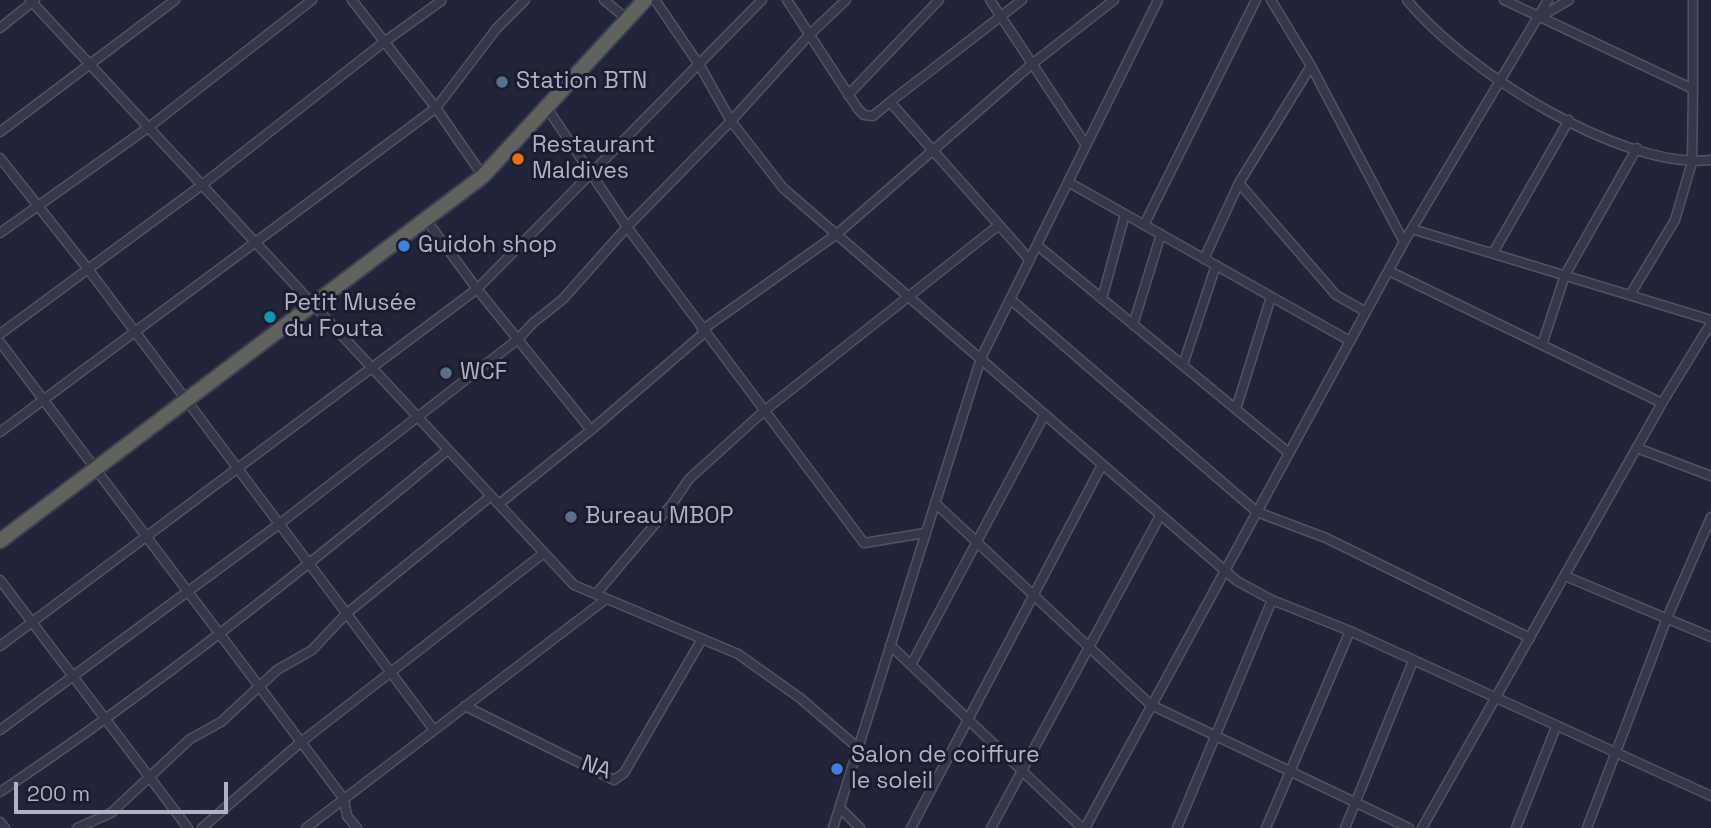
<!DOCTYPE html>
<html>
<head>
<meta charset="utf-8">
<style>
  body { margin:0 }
  #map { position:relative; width:1711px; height:828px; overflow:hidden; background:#222539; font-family:"Space Grotesk",sans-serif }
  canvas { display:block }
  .scale { position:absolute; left:14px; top:782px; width:214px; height:32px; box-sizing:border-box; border:4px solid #b0b3c6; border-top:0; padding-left:9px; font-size:21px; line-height:24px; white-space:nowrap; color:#b0b3c6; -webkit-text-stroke:5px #1b1d2e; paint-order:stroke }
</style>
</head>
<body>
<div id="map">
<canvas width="1711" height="828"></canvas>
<div class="scale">200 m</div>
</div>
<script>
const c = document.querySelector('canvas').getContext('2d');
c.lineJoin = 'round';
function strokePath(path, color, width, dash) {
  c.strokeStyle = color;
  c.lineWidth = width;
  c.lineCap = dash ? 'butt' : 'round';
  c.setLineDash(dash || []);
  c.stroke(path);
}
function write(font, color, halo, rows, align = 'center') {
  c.font = font + ' "Space Grotesk",sans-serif';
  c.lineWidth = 6;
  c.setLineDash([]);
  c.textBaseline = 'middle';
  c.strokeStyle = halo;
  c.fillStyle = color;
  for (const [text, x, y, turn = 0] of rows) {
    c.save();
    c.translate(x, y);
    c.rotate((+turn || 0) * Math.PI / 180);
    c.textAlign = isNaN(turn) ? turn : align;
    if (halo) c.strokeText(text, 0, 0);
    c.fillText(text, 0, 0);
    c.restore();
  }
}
const minor = new Path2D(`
  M30 0 574 585 738 654 800 698 857 747
  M352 0 436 108 483 176
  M604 0 627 19
  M655 0 700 66 731 121 783 188 1237 581 1272 600 1350 631 1711 796
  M787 0 858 109 864 115 873 116 890 102 1030 260
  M990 0 1086 145
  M1271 0 1311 66 1404 242
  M1407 0C1463 69 1620 170 1711 160
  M1504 0 1693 89 1692 162 1675 220 1630 295
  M1540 17 1569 0
  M0 28 35 0
  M1693 89V0
  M848 95 939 0
  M890 102 1022 0
  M547 108 627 227 864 543 925 533
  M0 132 175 0
  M0 158 88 269 434 730
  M1068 182 1350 341
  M1239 183 1336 295 1366 312
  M427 221 477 289 591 430
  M1144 225 1256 0
  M1412 229 1711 320
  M0 233 149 127 312 0
  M1037 245 1289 453
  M1493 253 1569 120
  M1204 259 1239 183 1311 66
  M1389 271 1662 403 1711 323
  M1010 299 1257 512 1326 538 1530 638
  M1102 299 1125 214
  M1133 325 1161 234
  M702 330 837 234 1032 64 1114 0
  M0 334 202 185 384 42 441 1
  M0 342 344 799 347 816 357 828
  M1542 345 1565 275 1637 148
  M1183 365 1216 265
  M1236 409 1271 297
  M0 432 436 108 497 28 525 0
  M1637 448 1711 476
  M935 503 1151 705 1409 828
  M499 504 591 430 704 333
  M1565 576 1711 637
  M0 580 188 828
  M596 594 672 504 689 479 764 411 999 225
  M890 645 1082 828
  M0 646 477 289 762 0
  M911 665 1045 414
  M465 706 614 780 624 773 702 639
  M0 730 278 525 517 340 533 323 563 299 627 227 731 121 809 35 846 0
  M0 792C157 687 303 570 448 450
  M840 808 860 828
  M0 822 5 828
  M77 828 111 813 190 739 221 722 277 670 312 650 346 614 491 496
  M202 828 301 742 544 553
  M306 828 606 599
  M833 828 981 358 1158 0
  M911 828 1102 465
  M991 828 1160 516
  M1085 828 1404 242 1548 0
  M1177 828 1272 600
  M1266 828 1350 631
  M1345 828 1413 661
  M1422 828 1662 403
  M1516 828 1556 727
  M1587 828 1667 618 1711 517`);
const trunk = new Path2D(`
  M0 541 483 176 645 0`);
strokePath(minor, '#505364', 11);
strokePath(trunk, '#3d4051', 18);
strokePath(minor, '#36384a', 8);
strokePath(trunk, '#61615e', 14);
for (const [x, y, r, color] of [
  [502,82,7,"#5c6f8a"],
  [518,159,7,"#e8710a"],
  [404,246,7,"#3f7fe0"],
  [270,317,7,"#0f9aa8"],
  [446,373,7,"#5c6f8a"],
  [571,517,7,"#5c6f8a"],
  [837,769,7,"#3f7fe0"]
]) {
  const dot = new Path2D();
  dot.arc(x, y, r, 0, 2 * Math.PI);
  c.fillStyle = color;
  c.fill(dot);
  strokePath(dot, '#1b1d2e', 2.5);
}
write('23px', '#b0b3c6', '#1b1d2e', [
  ["Station BTN",516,82],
  ["Restaurant",532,146],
  ["Maldives",532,172],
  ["Guidoh shop",418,246],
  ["Petit Musée",284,304],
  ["du Fouta",284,330],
  ["WCF",460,373],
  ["Bureau MBOP",585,517],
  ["Salon de coiffure",851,756],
  ["le soleil",851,782]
], 'left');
write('23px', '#b0b3c6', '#1b1d2e', [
  ["NA",596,768,20]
]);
</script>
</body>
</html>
